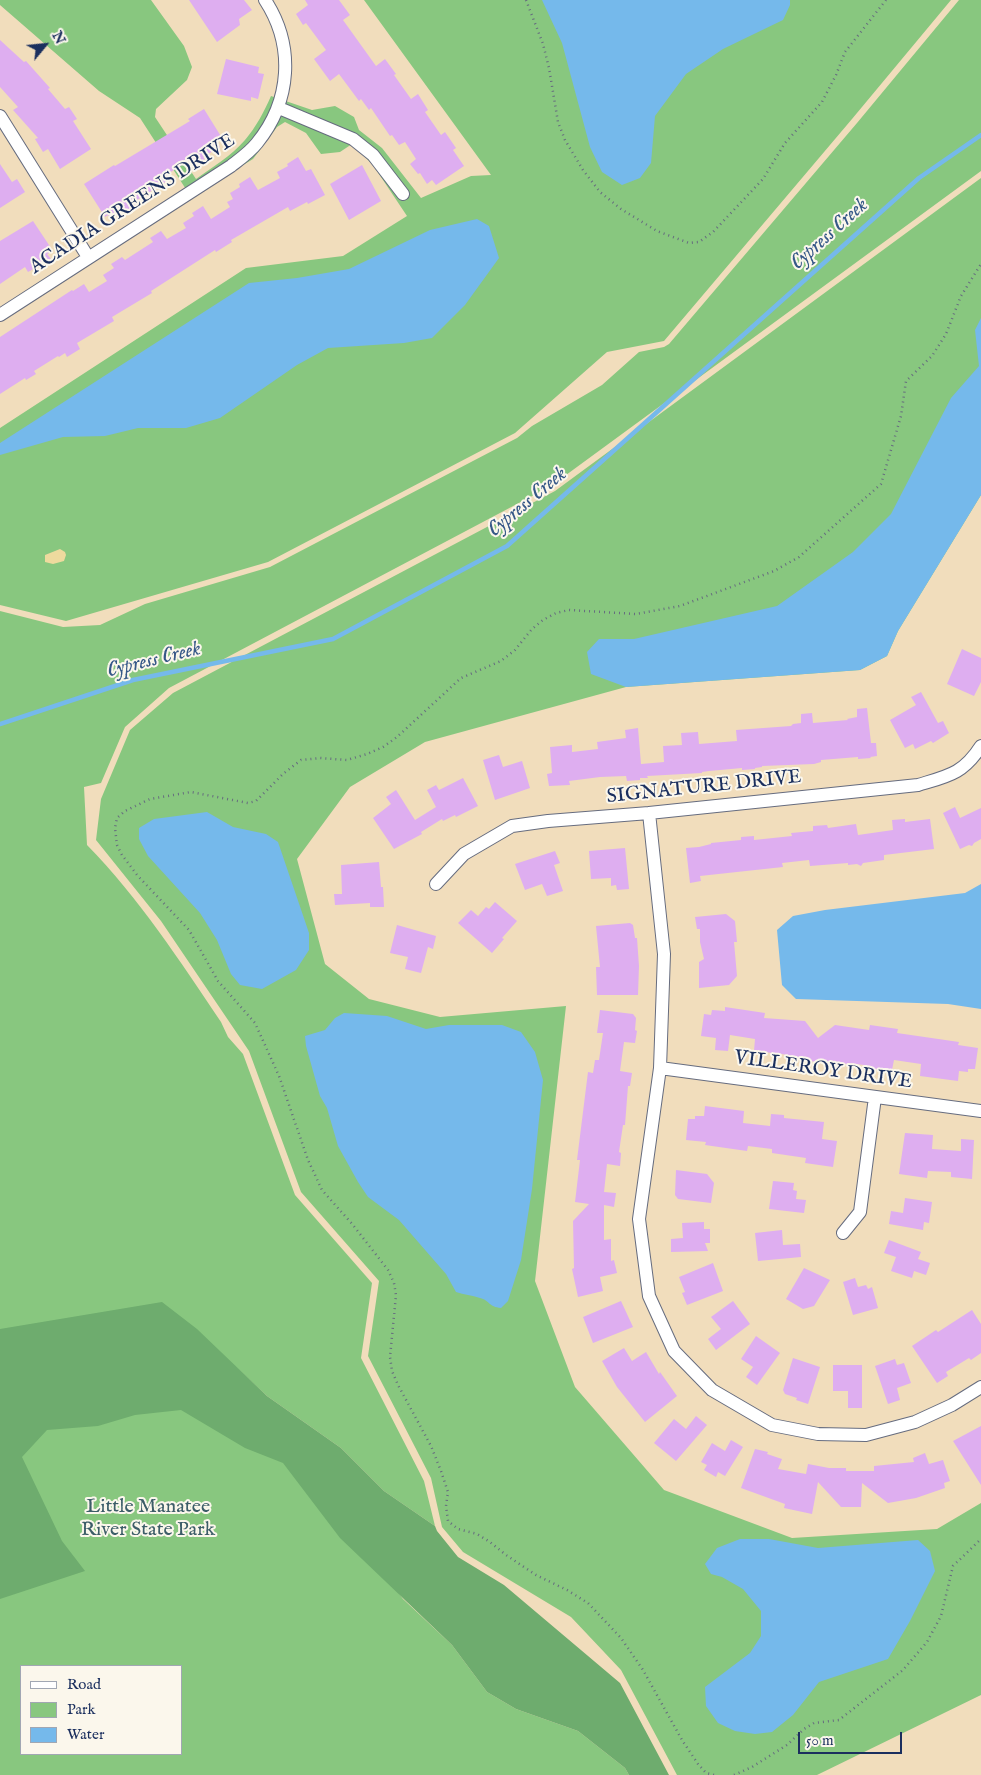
<!DOCTYPE html>
<html>
<head>
<meta charset="utf-8">
<style>
  body { margin:0 }
  #map { position:relative; width:981px; height:1775px; overflow:hidden; background:#f1ddbc; font-family:"IM FELL English",serif }
  canvas { display:block }
  .legend { position:absolute; left:20px; top:1665px; width:162px; height:90px; box-sizing:border-box; background:#fbf7ec; border:1px solid #a1a7b3; margin:0; padding:6px 9px; list-style:none; font-size:15px; color:#1b2f5e }
  .legend li { display:flex; align-items:center; gap:10px; height:25px }
  .legend b { width:25px; border:1px solid #a1a7b3 }
  .north { position:absolute; left:20px; top:20px; width:50px; height:50px; -webkit-text-stroke:4px #fbf7ec; paint-order:stroke; rotate:62deg; font-size:14px; font-weight:700; line-height:20px; text-align:center; color:#1b2f5e }
  .north::after { content:''; display:block; margin:auto; width:18px; height:22px; background:#1b2f5e; clip-path:polygon(50% 0,100% 100%,50% 72%,0 100%) }
  .scale { position:absolute; left:798px; top:1732px; width:104px; height:22px; box-sizing:border-box; border:2px solid #1b2f5e; border-top:0; padding-left:6px; font-size:15px; line-height:18px; white-space:nowrap; color:#1b2f5e; -webkit-text-stroke:4px #fbf7ec; paint-order:stroke }
</style>
</head>
<body>
<div id="map">
<canvas width="981" height="1775"></canvas>
<ul class="legend">
<li><b style="height:6px;background:#fff"></b>Road</li>
<li><b style="height:14px;background:#88c77f"></b>Park</li>
<li><b style="height:14px;background:#75b9eb"></b>Water</li>
</ul>
<div class="north">N</div>
<div class="scale">50 m</div>
</div>
<script>
const c = document.querySelector('canvas').getContext('2d');
c.lineJoin = 'round';
function fill(path, color) {
  c.fillStyle = color;
  c.fill(path, 'evenodd');
}
function strokePath(path, color, width, dash) {
  c.strokeStyle = color;
  c.lineWidth = width;
  c.lineCap = dash ? 'butt' : 'round';
  c.setLineDash(dash || []);
  c.stroke(path);
}
function write(font, color, halo, rows, align = 'center') {
  c.font = font + ' "IM FELL English",serif';
  c.lineWidth = 4;
  c.setLineDash([]);
  c.textBaseline = 'middle';
  c.strokeStyle = halo;
  c.fillStyle = color;
  for (const [text, x, y, turn = 0] of rows) {
    c.save();
    c.translate(x, y);
    c.rotate((+turn || 0) * Math.PI / 180);
    c.textAlign = isNaN(turn) ? turn : align;
    if (halo) c.strokeText(text, 0, 0);
    c.fillText(text, 0, 0);
    c.restore();
  }
}
fill(new Path2D(`
  M0 0H151L184 46 192 67 187 80 156 109 155 117 196 179C213 167 231 156 245 140 256 127 264 112 271 96L312 110 335 106 354 117 359 130 382 148 421 198 471 176 491 175 364 0H951L852 119 664 341 607 352 515 433 268 562 66 621 0 605V428L246 268 343 256 407 216 373 165 352 144 340 152 321 154 306 133 285 122 277 127 253 159 191 197 140 118 99 91 0 5Z
  M959 0H981V171L551 486 169 688 125 727 101 783 84 787 87 845C139 898 180 961 221 1022L228 1037 243 1054 295 1195 372 1283 361 1358 424 1481 435 1526 384 1491 341 1448 267 1396 236 1367 403 1599 452 1645 487 1692 516 1709 578 1731 625 1768 629 1775H0V611L63 627 100 625 145 604 270 567 517 438 532 426 602 385 639 352 664 347 669 344 857 123ZM21 1666H181V1754H21Z
  M981 178V495L898 631 887 656 860 670 626 687 425 742 350 787 297 859 325 964 369 999 440 1017 566 1006 535 1281 575 1387 664 1490 792 1538 937 1529 981 1503V1695L817 1775H677L621 1670 571 1617 463 1552 442 1527 431 1478 368 1356 379 1281 301 1192 249 1051 161 921 96 840 101 799 130 730 173 693 555 491Z`), '#88c77f');
fill(new Path2D(`
  M162 1302 197 1329 267 1396 341 1448 384 1491 435 1526 437 1531 458 1557 504 1585 620 1683 669 1775H629L625 1768 578 1731 516 1709 487 1692 452 1645 340 1538 283 1463 245 1448 181 1410 135 1415 98 1426 47 1430 22 1457 62 1541 85 1571 0 1599V1329Z`), '#6eac6e');
fill(new Path2D(`
  M60 549 65 552 66 555 64 561 53 564 45 562V555Z`), '#eeda9e');
fill(new Path2D(`
  M542 0H790V5L783 20 723 49 686 74 655 116 651 163 640 178 622 185 602 172 590 147 562 43Z
  M477 219 489 226 499 258 465 305 432 338 404 343 328 348 297 365 220 418 186 428H138L105 436 63 437 0 455V443L249 283 297 278 349 269 430 230Z
  M981 318V495L898 631 887 656 860 670 626 687 591 674 587 652 599 639H634L777 606 853 552 891 514 951 398 979 366 975 330Z
  M207 812 233 827 266 834 278 842 309 933V950L296 970 262 989 240 985 231 974 217 940 200 913 148 856 139 839V828L154 819Z
  M981 884V1009L948 1004 796 999 782 985 777 930 793 916 825 910 965 893Z
  M344 1013 387 1016 426 1029 449 1025H502L521 1032 535 1052 543 1080 532 1189 521 1260 508 1301 501 1308C489 1307 489 1300 480 1298 472 1295 464 1295 456 1292L446 1274 399 1220 368 1197 358 1182 338 1146 327 1108 320 1096 306 1046 305 1036 325 1030 335 1018Z
  M740 1539H769L818 1548 918 1540 930 1551 935 1571 910 1621 888 1659 819 1682 793 1715 772 1732 755 1734 735 1731 718 1723 706 1706 705 1687 750 1653 761 1636V1611L743 1589 722 1577 711 1574 705 1564 717 1548Z`), '#75b9eb');
strokePath(new Path2D(`
  M0 724 133 680 333 639 507 546 919 178 981 135`), '#75b9eb', 4.5);
fill(new Path2D(`
  M189 0H244L252 10 239 19 240 25 217 42Z
  M305 0H339L350 15 343 20 376 66 385 59 396 74 394 75 411 99 418 94 428 110 425 112 441 135 445 132 456 148 453 150 464 166 436 185 432 180 427 184 420 173 418 174 410 164 416 159 405 142 399 145 392 135 390 136 371 108 369 110 361 99 359 101 339 74 330 81 314 59 326 50 306 23 303 25 296 14 308 5Z
  M0 40 24 62 26 61 50 88 48 89 65 109 69 107 77 119 73 121 91 149 60 169 48 149 43 152 35 139 38 138 13 110 18 107 0 87Z
  M226 59 259 67 258 73 264 74 258 99 251 97V101L217 94Z
  M204 109 222 138 217 142 220 147 203 157 205 159 194 166 190 160 169 173 172 178 137 200 139 202 123 213 122 212 111 219 108 215 105 217 84 184 114 165 115 166 190 121 188 119Z
  M298 157 306 171 311 169 325 195 308 204 307 202 290 211 288 207 231 240 232 242 216 252 215 250 190 266 151 291 152 293 112 317 114 321 77 343 80 349 67 357 65 353 59 357 58 356 34 371 36 374 26 380 25 378 0 394V337L72 290 73 291 84 284 89 292 107 281 103 275 114 268 111 264 122 257 125 260 153 242 150 238 161 231 167 239 186 228 183 223 194 216 192 213 203 206 211 219 230 207 227 202 233 199 230 193 240 187 239 184 250 177 258 190 280 178 277 172 288 166 287 164Z
  M0 164 12 182 17 179 25 192 0 208Z
  M362 165 381 201 349 220 330 184Z
  M33 221 53 251 47 254 51 259 28 272 25 267 0 284V241Z
  M962 649 981 658V682L974 696 947 684Z
  M921 692 938 723 943 721 949 733 933 743 931 741 915 749 913 744 905 748 890 720 916 705 911 697Z
  M867 708 871 743H876L877 756 870 757 871 758 858 759V757L821 760V762L814 764 762 766V767L755 768V769L742 770V768L709 771 702 772V773L647 776 648 778H640V780L627 781 626 776 600 777 569 781 570 785 549 786 547 774 552 773 550 747 572 745V752L598 749 597 742 626 738 625 730 638 728 641 764 664 762 663 746 682 745 681 733 698 732 699 744 737 741 736 730 791 726 793 724 801 723V714L812 713 813 723 848 720 847 719 857 717V709Z
  M499 755 503 767 522 761 530 788 495 800 483 760Z
  M463 778 478 806 456 817 455 815 443 821 442 819 421 832 422 834 394 849 373 818 391 804 386 797 396 790 415 820 436 807 427 790 436 785 439 790Z
  M955 807 960 818 981 808V839L974 843 972 846 969 845 960 849 943 813Z
  M905 819V822L930 819 934 849 884 855V860L863 863 861 866 857 864 848 865V863L810 866 809 860 782 863 783 867 700 876 701 881 690 883 686 848 699 847 711 844V843L741 840V837L754 836V840L792 836 791 833 813 831V826L827 825 828 828 856 824 858 835 893 830 892 820Z
  M625 848 629 889 617 890 616 885 611 886V878L591 879 589 851Z
  M555 851 560 863 554 865 563 891 547 896 542 884 525 890 515 864Z
  M379 862 381 887H383L384 907H370V903L335 905 334 894H342L341 865Z
  M495 902 517 921 502 938 504 939 492 953 458 923 471 910 478 916 486 907 489 909Z
  M726 914 735 921 737 942H734L737 976 729 985 699 988V962L704 959 700 942V929H697L695 917Z
  M630 923 633 925 635 938H637L639 966 638 995H597L596 967H600L596 926Z
  M397 925 436 936 433 949 428 947 421 973 405 969 408 957 390 953Z
  M725 1007 765 1013 764 1018 805 1021 818 1038 835 1025 869 1030 870 1025 898 1029 897 1033 959 1042 958 1045 978 1048 975 1069H968V1072L959 1071 958 1081 920 1076 921 1064 894 1060 892 1070 864 1068V1065L848 1063 847 1064 834 1062V1064L808 1061 795 1059 796 1057 782 1054 754 1051 755 1039 730 1035 728 1051 715 1050 716 1038 701 1036 704 1014 711 1015 712 1010 725 1011Z
  M600 1010 633 1014 636 1018 635 1030 637 1031 635 1043 624 1042 620 1071 632 1073 630 1086H628L625 1125H623L619 1152 621 1153 620 1166 607 1164 604 1192 616 1193 614 1207 604 1205V1240L611 1239V1261L614 1260 617 1273 600 1277 603 1291 578 1297 572 1269 574 1268 573 1221 589 1204 575 1202 580 1160H577L588 1072 593 1073 595 1060H599L603 1033H597Z
  M705 1106 744 1111 743 1123 770 1126 771 1114 784 1115V1118L824 1122 822 1139 837 1141 833 1167 805 1163 806 1158 772 1153V1149L748 1146 747 1151 705 1145 706 1142 686 1140 688 1119H695V1116H704Z
  M905 1133 933 1135 932 1149 961 1151V1139L974 1140 972 1179 951 1177V1172L928 1171 927 1178 899 1174Z
  M676 1170 707 1174 714 1183 711 1203 678 1199 675 1195Z
  M773 1181 794 1183 793 1190 797 1191 796 1199 806 1200 804 1213 769 1209Z
  M905 1198 932 1202 929 1223 924 1222 923 1230 889 1224 891 1211 903 1213Z
  M704 1222V1229H710V1243H705L708 1251 671 1252V1239L683 1238 682 1223Z
  M782 1230 783 1245 800 1244 801 1257 758 1261 755 1233Z
  M889 1240 921 1252 918 1259 930 1263 926 1275 914 1271 912 1278 891 1271 896 1257 884 1253Z
  M713 1263 723 1291 687 1305 682 1293 685 1292 679 1277Z
  M804 1268 830 1280 814 1306 803 1309 786 1299Z
  M855 1278 858 1287 866 1285 868 1289 872 1287 878 1308 853 1315 843 1282Z
  M621 1301 633 1327 593 1343 583 1317Z
  M733 1301 750 1324 716 1350 708 1339 721 1329 711 1317Z
  M972 1310 981 1324V1353L971 1360 969 1358 946 1372 948 1376 937 1383 912 1346 936 1330 938 1332Z
  M756 1336 780 1353 757 1385 746 1377 753 1367 741 1359Z
  M624 1348 632 1361 646 1352 659 1374 660 1372 677 1396 645 1422 617 1387 602 1361Z
  M793 1358 820 1367 808 1404 796 1400 797 1398 785 1394 783 1390Z
  M895 1359 897 1365 904 1363 911 1383 897 1388 900 1400 888 1404 875 1366Z
  M833 1365H862V1408H848V1391H833Z
  M696 1416 707 1425 676 1461 654 1443 674 1419 686 1429Z
  M981 1426V1485L953 1441Z
  M731 1440 743 1447 725 1476 718 1472 716 1477 704 1470 707 1465 701 1462 712 1443 725 1451Z
  M755 1449 768 1452 767 1454 782 1459 778 1469 806 1474 808 1464 829 1468H846V1471H874V1466L914 1462 913 1458 925 1453 929 1464 943 1460 950 1481 944 1483 945 1488 916 1498 888 1503 862 1483 861 1507H841L818 1482 812 1514 784 1508 785 1504 741 1488Z`), '#deaef0');
const minor = new Path2D(`
  M279 108 353 139 373 155 403 194
  M0 116 88 257
  M0 315 231 166C240 159 250 152 257 143 291 101 295 46 265 0
  M649 813 664 954 660 1068 639 1219 649 1296 674 1351 712 1390 772 1425 818 1434 866 1435 915 1422 952 1405 981 1387
  M436 884 464 854 512 826 548 821 649 813 918 785C948 776 963 774 981 746
  M660 1068 981 1111
  M843 1233 860 1212 875 1097`);
strokePath(minor, '#666c7f', 14);
strokePath(new Path2D(`
  M526 0 543 44 549 68 558 122 565 140 583 170 600 192 621 209 657 231 689 243 699 242 713 232 763 179 785 143 822 102 836 75 845 52 886 0
  M714 1775 706 1773 698 1764 682 1740 643 1670 621 1638 588 1603 567 1590 536 1575 506 1555 490 1542 477 1534 458 1529 448 1521 446 1506 448 1492 441 1471 431 1446 398 1385 392 1371 390 1357 396 1295 394 1283 388 1270 353 1225 322 1190 308 1160 279 1076 255 1023 218 981 189 930 137 875 122 855 117 845 115 828 117 818 125 811 150 799 191 792 248 803 256 801 283 774 301 760 320 758 347 760 367 754 383 747 397 737 461 678 501 661 515 650 532 629 543 620 556 613 569 610 636 614 680 606 774 571 799 557 881 484 901 416 906 381 932 356 946 334 961 296 981 264
  M734 1775 752 1767 787 1745 804 1729 814 1723 839 1720 903 1670 927 1642 941 1616 953 1566 981 1539`), '#666c7f', 2.5, [1, 4]);
strokePath(minor, '#fff', 12);
write('20px', '#1b2f5e', '#fbf7ec', [
  ["ACADIA GREENS DRIVE",133,205,-33],
  ["SIGNATURE DRIVE",704,788,-6],
  ["VILLEROY DRIVE",823,1071,8]
]);
write('20px', '#3c5d68', '#fbf7ec', [
  ["Little Manatee",148,1508],
  ["River State Park",148,1531]
]);
write('italic 21px', '#365888', '#fbf7ec', [
  ["Cypress Creek",830,235,-42],
  ["Cypress Creek",528,503,-40],
  ["Cypress Creek",154,661,-14]
]);
</script>
</body>
</html>
